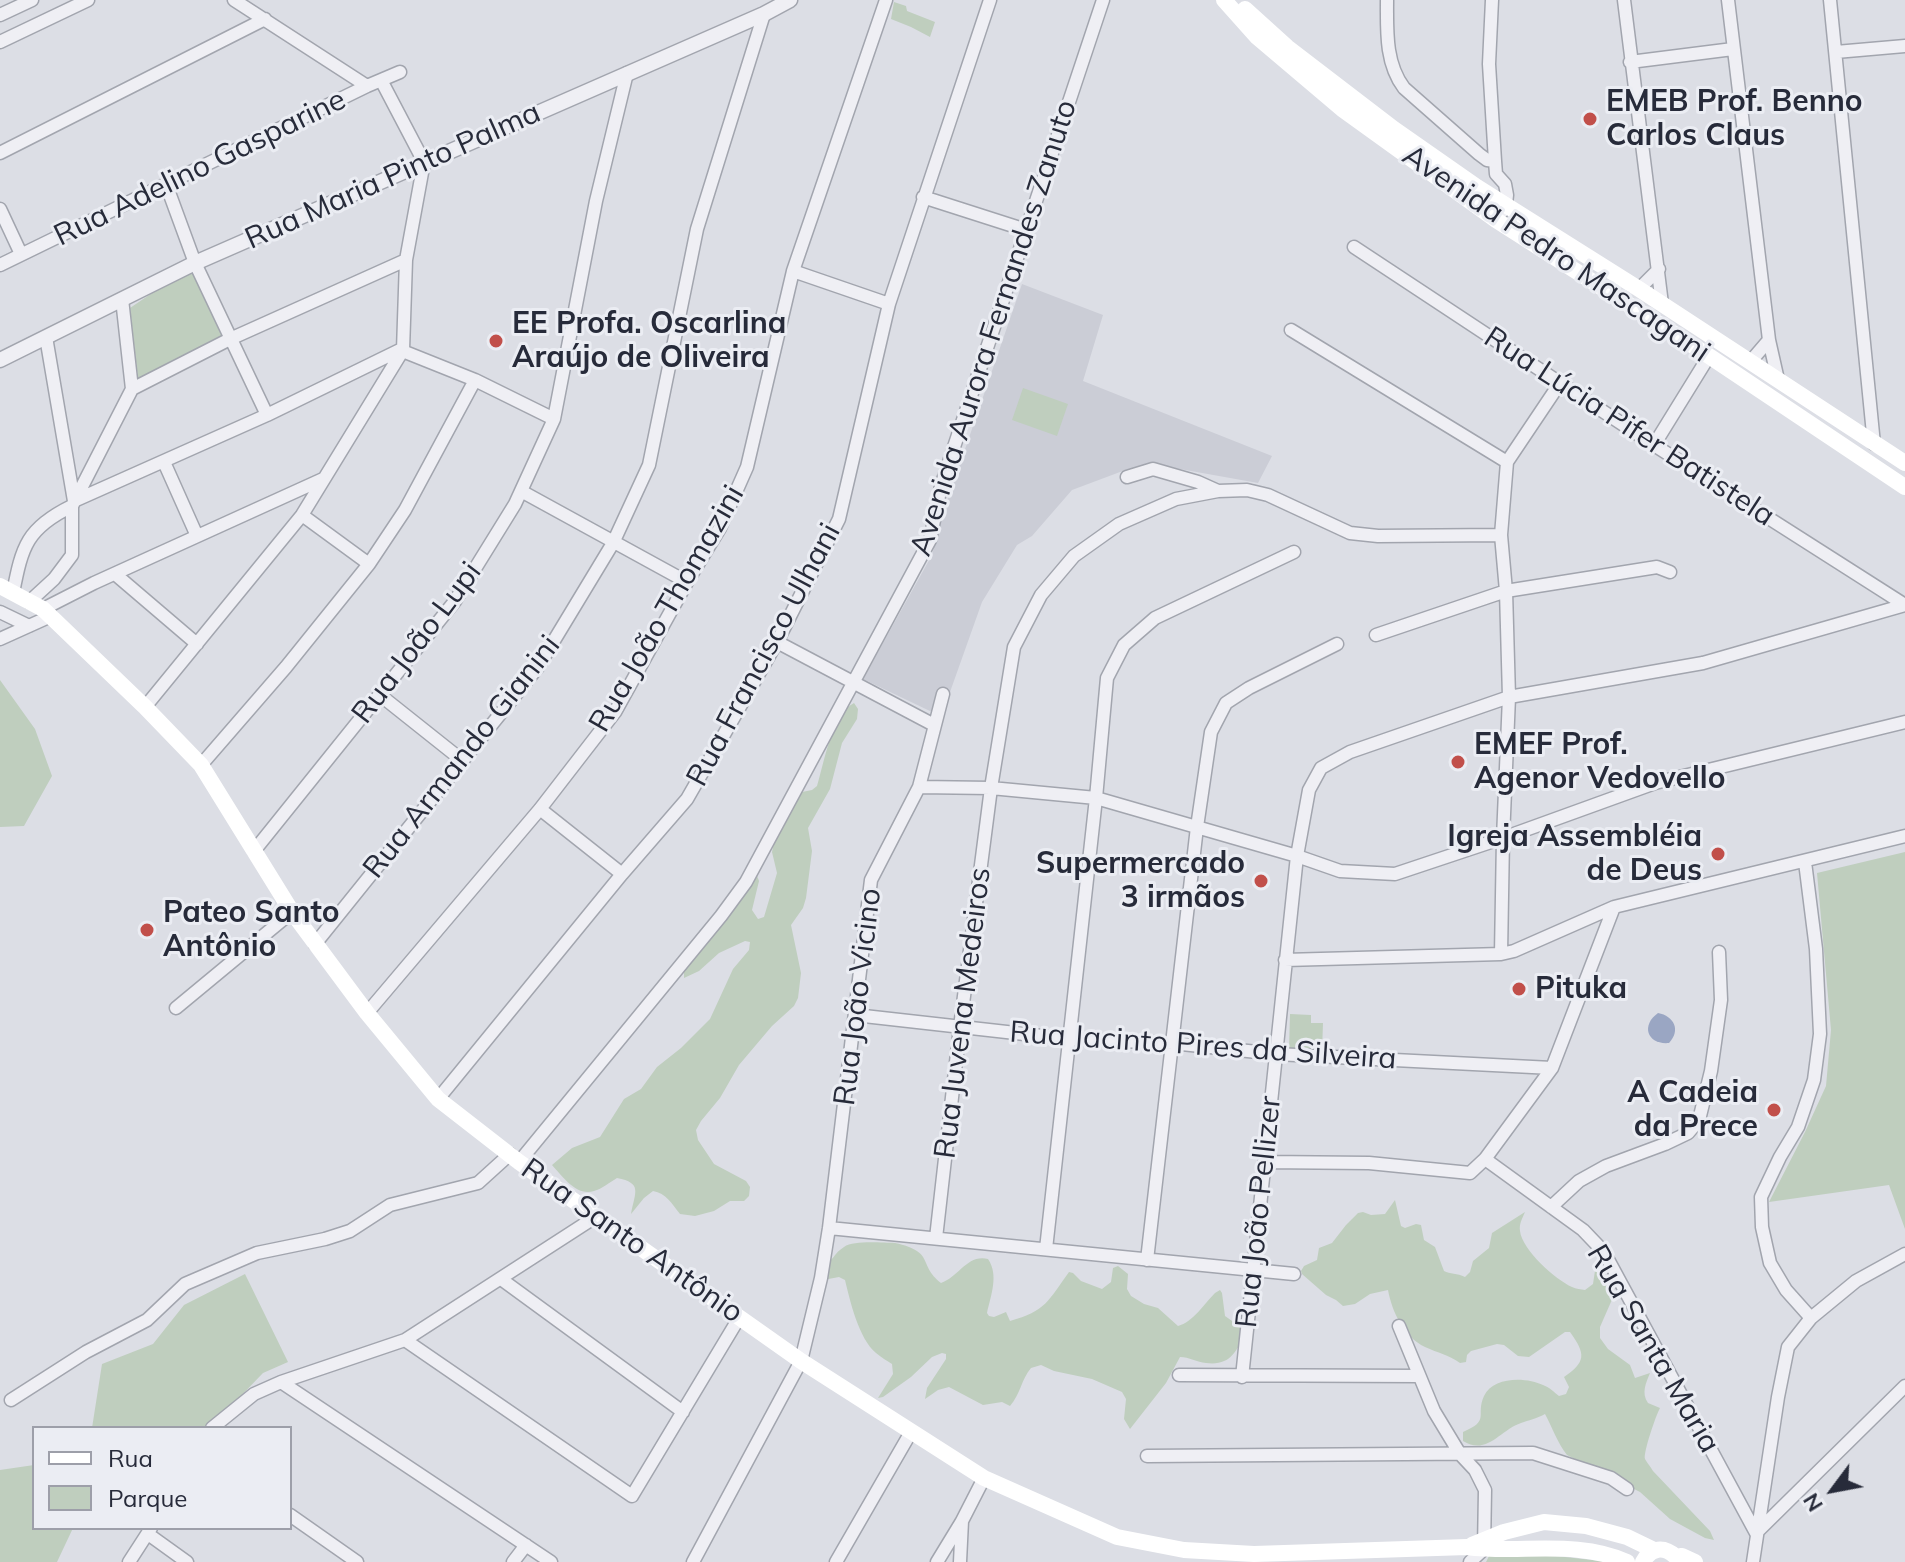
<!DOCTYPE html>
<html>
<head>
<meta charset="utf-8">
<style>
  body { margin:0 }
  #map { position:relative; width:1905px; height:1562px; overflow:hidden; background:#dcdee5; font-family:Mulish,sans-serif }
  canvas { display:block }
  .legend { position:absolute; left:32px; top:1426px; width:260px; height:104px; box-sizing:border-box; background:#ebedf3; border:2px solid #9d9fa9; margin:0; padding:10px 14px; list-style:none; font-size:24px; color:#272b3a }
  .legend li { display:flex; align-items:center; gap:16px; height:40px }
  .legend b { width:40px; border:2px solid #9d9fa9 }
  .north { position:absolute; left:1793px; top:1450px; width:80px; height:80px; -webkit-text-stroke:6px #ebedf3; paint-order:stroke; rotate:238deg; font-size:22px; font-weight:700; line-height:32px; text-align:center; color:#272b3a }
  .north::after { content:''; display:block; margin:auto; width:28px; height:36px; background:#272b3a; clip-path:polygon(50% 0,100% 100%,50% 72%,0 100%) }
</style>
</head>
<body>
<div id="map">
<canvas width="1905" height="1562"></canvas>
<ul class="legend">
<li><b style="height:10px;background:#fff"></b>Rua</li>
<li><b style="height:22px;background:#bfcebe"></b>Parque</li>
</ul>
<div class="north">N</div>
</div>
<script>
const c = document.querySelector('canvas').getContext('2d');
c.lineJoin = 'round';
function fill(path, color) {
  c.fillStyle = color;
  c.fill(path, 'evenodd');
}
function strokePath(path, color, width, dash) {
  c.strokeStyle = color;
  c.lineWidth = width;
  c.lineCap = dash ? 'butt' : 'round';
  c.setLineDash(dash || []);
  c.stroke(path);
}
function write(font, color, halo, rows, align = 'center') {
  c.font = font + ' Mulish,sans-serif';
  c.lineWidth = 6;
  c.setLineDash([]);
  c.textBaseline = 'middle';
  c.strokeStyle = halo;
  c.fillStyle = color;
  for (const [text, x, y, turn = 0] of rows) {
    c.save();
    c.translate(x, y);
    c.rotate((+turn || 0) * Math.PI / 180);
    c.textAlign = isNaN(turn) ? turn : align;
    if (halo) c.strokeText(text, 0, 0);
    c.fillText(text, 0, 0);
    c.restore();
  }
}
fill(new Path2D(`
  M1022 284 1103 315 1083 381 1272 456 1258 483 1152 464 1128 469 1072 490 1032 536 1017 545 982 602 950 692 940 688 932 712 863 679 932 555 943 513Z`), '#cbcdd6');
fill(new Path2D(`
  M894 2 906 6 907 11 935 22 930 37 911 27 891 19Z
  M193 271 222 337 138 379 130 308 161 287Z
  M1023 388 1068 404 1057 436 1012 420Z
  M0 680 35 729 52 776 24 826 0 827Z
  M854 703 858 709 857 719 842 743 830 789 808 828 812 851 806 898 803 908 791 925 801 973 798 998 794 1006 772 1026 739 1065 720 1098 701 1121 696 1130 698 1140 714 1164 746 1181 750 1187 749 1196 744 1201H730L714 1211 695 1216 680 1214C672 1204 666 1193 653 1191L644 1198 631 1214C635 1192 643 1183 617 1178 610 1182 602 1189 594 1191 577 1197 562 1176 552 1165L572 1148 600 1137 624 1099 641 1089 657 1067 681 1048 710 1019 733 969 749 950 750 942 745 941 719 953 699 971 684 978V971L735 908 756 873 759 881 752 910 758 919 764 917 777 873 772 852 775 838 786 821 792 801 797 793 812 790 817 786C824 763 832 714 854 703Z
  M1905 852V1229L1889 1185 1769 1202 1805 1132 1826 1086 1831 1030 1817 873Z
  M1290 1014 1311 1015V1023H1323L1322 1051 1289 1050Z
  M1395 1200 1401 1226 1405 1228 1416 1224 1421 1225 1424 1240 1435 1247 1444 1271C1450 1274 1457 1273 1465 1277L1470 1272 1473 1261 1489 1248 1492 1233 1525 1212C1522 1219 1519 1224 1520 1231 1522 1250 1556 1280 1572 1287 1576 1289 1581 1289 1585 1290L1593 1284 1596 1264 1611 1283 1614 1295 1600 1327V1338L1608 1349 1630 1365 1635 1378 1650 1373C1646 1383 1641 1393 1648 1403L1660 1408C1656 1415 1643 1453 1645 1459 1646 1461 1652 1469 1653 1471L1710 1531 1714 1540 1705 1538 1670 1519 1640 1492 1567 1455C1558 1444 1552 1427 1545 1414 1536 1419 1529 1420 1521 1423 1500 1430 1487 1456 1463 1441V1432C1491 1420 1475 1416 1484 1396 1493 1376 1527 1377 1543 1385 1549 1387 1554 1392 1559 1396L1566 1394 1569 1387 1564 1377C1586 1362 1586 1354 1570 1332H1565L1529 1357 1518 1356 1504 1345 1497 1344 1471 1351 1467 1355 1466 1362 1460 1363C1449 1355 1438 1353 1425 1347 1404 1337 1392 1312 1388 1290L1370 1294 1355 1304 1343 1306 1336 1300 1326 1295 1302 1274 1301 1271 1304 1266 1317 1260 1319 1248 1332 1243 1346 1225 1358 1213 1363 1212 1371 1215 1385 1214Z
  M895 1243C936 1252 917 1264 941 1283 959 1277 967 1254 988 1259 999 1275 991 1295 987 1313L989 1316 994 1317 1006 1312 1010 1321C1046 1311 1048 1301 1069 1272L1073 1273 1081 1281 1102 1289 1111 1282 1113 1268 1118 1266 1128 1274 1127 1289 1131 1296 1144 1304 1158 1308 1178 1326C1193 1322 1204 1304 1215 1293L1220 1290 1222 1293 1225 1316 1242 1328 1245 1334C1236 1352 1230 1366 1206 1363 1197 1362 1189 1357 1180 1357L1166 1383 1130 1429 1124 1419 1126 1399 1122 1392 1092 1379 1054 1371 1041 1365 1031 1368C1021 1380 1021 1393 1010 1406L1002 1402 983 1405 949 1387 938 1390 925 1399 927 1388 946 1359V1354L942 1353 932 1357 911 1377 883 1397 878 1398 893 1374 892 1364C887 1361 881 1357 876 1353 859 1339 850 1301 845 1280L839 1277 823 1280 816 1273 818 1265C838 1260 830 1256 844 1247 854 1240 882 1243 895 1243Z
  M245 1274 288 1362 263 1373 210 1428H92L102 1364 153 1344 184 1305Z
  M34 1465V1528H73L57 1562H0V1470Z
  M1547 1555 1610 1562H1486L1489 1556Z`), '#bfcebe');
fill(new Path2D(`
  M1658 1013C1674 1016 1681 1030 1669 1043 1648 1045 1640 1026 1658 1013Z`), '#9aa6c3');
const minor = new Path2D(`
  M234 0 367 86
  M1387 0C1387 30 1385 63 1404 88L1479 154 1487 160 1495 161
  M1492 0 1489 64 1495 161 1496 174 1505 184 1507 195 1506 204 1502 212
  M1624 0 1662 304
  M1728 0 1769 340 1778 380
  M1830 0 1874 444
  M0 15 32 0
  M0 42 88 0
  M1836 52 1905 46
  M1630 62 1733 49
  M0 153 265 19
  M166 184 195 263 267 415
  M923 197 1026 230
  M0 209 21 254
  M1354 247 1654 445 1905 605
  M0 265 367 86 400 72
  M793 271 889 304
  M1639 289 1659 269
  M122 299 132 389
  M1291 330 1507 462
  M46 337 74 501 267 415 400 350 475 380 554 419
  M1751 361 1769 340
  M132 389 230 339 406 260
  M1654 445 1709 356
  M164 462 197 536
  M1127 477 1153 469 1198 482 1218 491
  M521 491 687 582
  M302 515 369 564
  M115 574 197 644
  M13 593C22 546 27 528 72 506
  M29 602 54 579 72 555V506L132 389
  M43 609 94 583 323 479
  M0 612 29 626
  M1376 635 1506 591 1657 567 1670 572
  M0 639 51 616
  M777 642 934 725
  M380 695 463 761
  M145 707 302 515 403 350 406 260 424 162 381 80
  M201 765 286 667 369 564 405 510 475 380
  M919 787 991 788 1096 798 1297 856 1340 871 1395 874 1503 838 1655 783 1905 722
  M540 809 622 874
  M254 851 455 601 515 504 554 419 596 201 627 73
  M1805 862 1816 949 1820 1034 1814 1080 1798 1127 1780 1157 1761 1197 1762 1227 1770 1263 1786 1290 1811 1318
  M315 944 538 667 613 543 649 465 697 229 764 14
  M1501 954 1503 838 1509 697 1506 591 1501 535 1507 462 1560 383
  M1285 960 1501 954 1514 951 1614 907
  M176 1008 292 912
  M367 1013 540 809 615 712 687 582 720 528 747 467 793 271 886 0
  M855 1015 1069 1039 1172 1043 1276 1054 1552 1068
  M438 1099 622 874 687 799 777 642 839 519 889 304 990 0
  M1485 1159 1583 1230 1604 1252 1756 1533
  M519 1162 721 916 746 882 930 540 941 486 1103 0
  M1265 1162 1369 1163 1470 1173 1485 1159 1552 1068 1614 907 1905 836
  M1551 1207 1579 1181 1606 1166 1665 1144 1688 1133 1699 1120 1711 1071 1721 1000 1719 952
  M829 1228 1294 1274
  M936 1238 960 1027 991 788 1014 647 1041 595 1074 556 1119 524 1176 499 1218 491 1247 490 1268 495 1350 533 1378 536 1501 535
  M1046 1249 1096 798 1107 678 1124 645 1155 618 1294 552
  M1147 1260 1197 827 1211 732 1226 703 1249 688 1337 644
  M501 1279 683 1412
  M1399 1326 1434 1411 1460 1454 1475 1470 1485 1490 1484 1549 1470 1562
  M405 1340 632 1496 739 1318
  M1179 1375 1419 1376
  M1242 1377 1297 856 1309 790 1321 768 1350 752 1509 697 1703 663 1905 605
  M281 1382 551 1562
  M11 1400 86 1352 147 1320 185 1284 257 1253 325 1239 350 1231 390 1205 478 1183 510 1154
  M212 1428 254 1394 281 1382 405 1340 597 1216
  M1147 1456 1533 1453 1611 1478 1627 1489
  M290 1515 357 1562
  M1756 1533 1905 1386
  M148 1534 187 1562
  M129 1562 151 1528
  M513 1562 526 1545
  M693 1562 801 1361 821 1278 829 1228 871 880 919 787 943 694
  M836 1562 911 1432
  M937 1562 962 1521 984 1478
  M960 1562 962 1521
  M1753 1562 1778 1397 1788 1347 1811 1318 1856 1281 1905 1254`);
const tertiary = new Path2D(`
  M0 360 195 263 764 14 790 0`);
strokePath(minor, '#a2a5ae', 15);
strokePath(tertiary, '#a2a5ae', 17);
strokePath(minor, '#efeff4', 12);
strokePath(tertiary, '#efeff4', 14);
strokePath(new Path2D(`
  M1224 0 1257 37 1342 109 1496 220 1709 356 1905 487
  M1245 9 1287 47 1394 129 1477 187 1639 289 1905 463
  M0 586 43 609 145 707 201 765 292 912 367 1013 438 1099 519 1162 801 1361 984 1478 1117 1537 1184 1550 1254 1554 1467 1547C1519 1554 1577 1539 1627 1562
  M1472 1545 1504 1532 1544 1522 1586 1526 1627 1537 1654 1550
  M1643 1562C1651 1547 1664 1546 1676 1557L1682 1556 1695 1562`), '#fff', 16);
for (const [x, y, r, color] of [
  [1590,119,8,"#c14f4a"],
  [496,341,8,"#c14f4a"],
  [1458,762,8,"#c14f4a"],
  [1718,854,8,"#c14f4a"],
  [1261,881,8,"#c14f4a"],
  [147,930,8,"#c14f4a"],
  [1519,989,8,"#c14f4a"],
  [1774,1110,8,"#c14f4a"]
]) {
  const dot = new Path2D();
  dot.arc(x, y, r, 0, 2 * Math.PI);
  c.fillStyle = color;
  c.fill(dot);
  strokePath(dot, '#ebedf3', 3);
}
write('bold 30px', '#272b3a', '#ebedf3', [
  ["EMEB Prof. Benno",1606,102],
  ["Carlos Claus",1606,136],
  ["EE Profa. Oscarlina",512,324],
  ["Araújo de Oliveira",512,358],
  ["EMEF Prof.",1474,745],
  ["Agenor Vedovello",1474,779],
  ["Igreja Assembléia",1702,837,"right"],
  ["de Deus",1702,871,"right"],
  ["Supermercado",1245,864,"right"],
  ["3 irmãos",1245,898,"right"],
  ["Pateo Santo",163,913],
  ["Antônio",163,947],
  ["Pituka",1535,989],
  ["A Cadeia",1758,1093,"right"],
  ["da Prece",1758,1127,"right"]
], 'left');
write('30px', '#272b3a', '#ebedf3', [
  ["Rua Adelino Gasparine",200,168,-26],
  ["Rua Maria Pinto Palma",393,176,-24],
  ["Avenida Pedro Mascagani",1556,254,34],
  ["Avenida Aurora Fernandes Zanuto",994,328,-72],
  ["Rua Lúcia Pifer Batistela",1629,427,33],
  ["Rua João Thomazini",667,609,-60],
  ["Rua João Lupi",417,643,-53],
  ["Rua Francisco Ulhani",764,655,-62],
  ["Rua Armando Gianini",462,757,-52],
  ["Rua João Vicino",858,997,-83],
  ["Rua Juvena Medeiros",963,1013,-83],
  ["Rua Jacinto Pires da Silveira",1203,1046,4],
  ["Rua João Pellizer",1259,1212,-84],
  ["Rua Santo Antônio",632,1241,35],
  ["Rua Santa Maria",1653,1349,60]
]);
</script>
</body>
</html>
